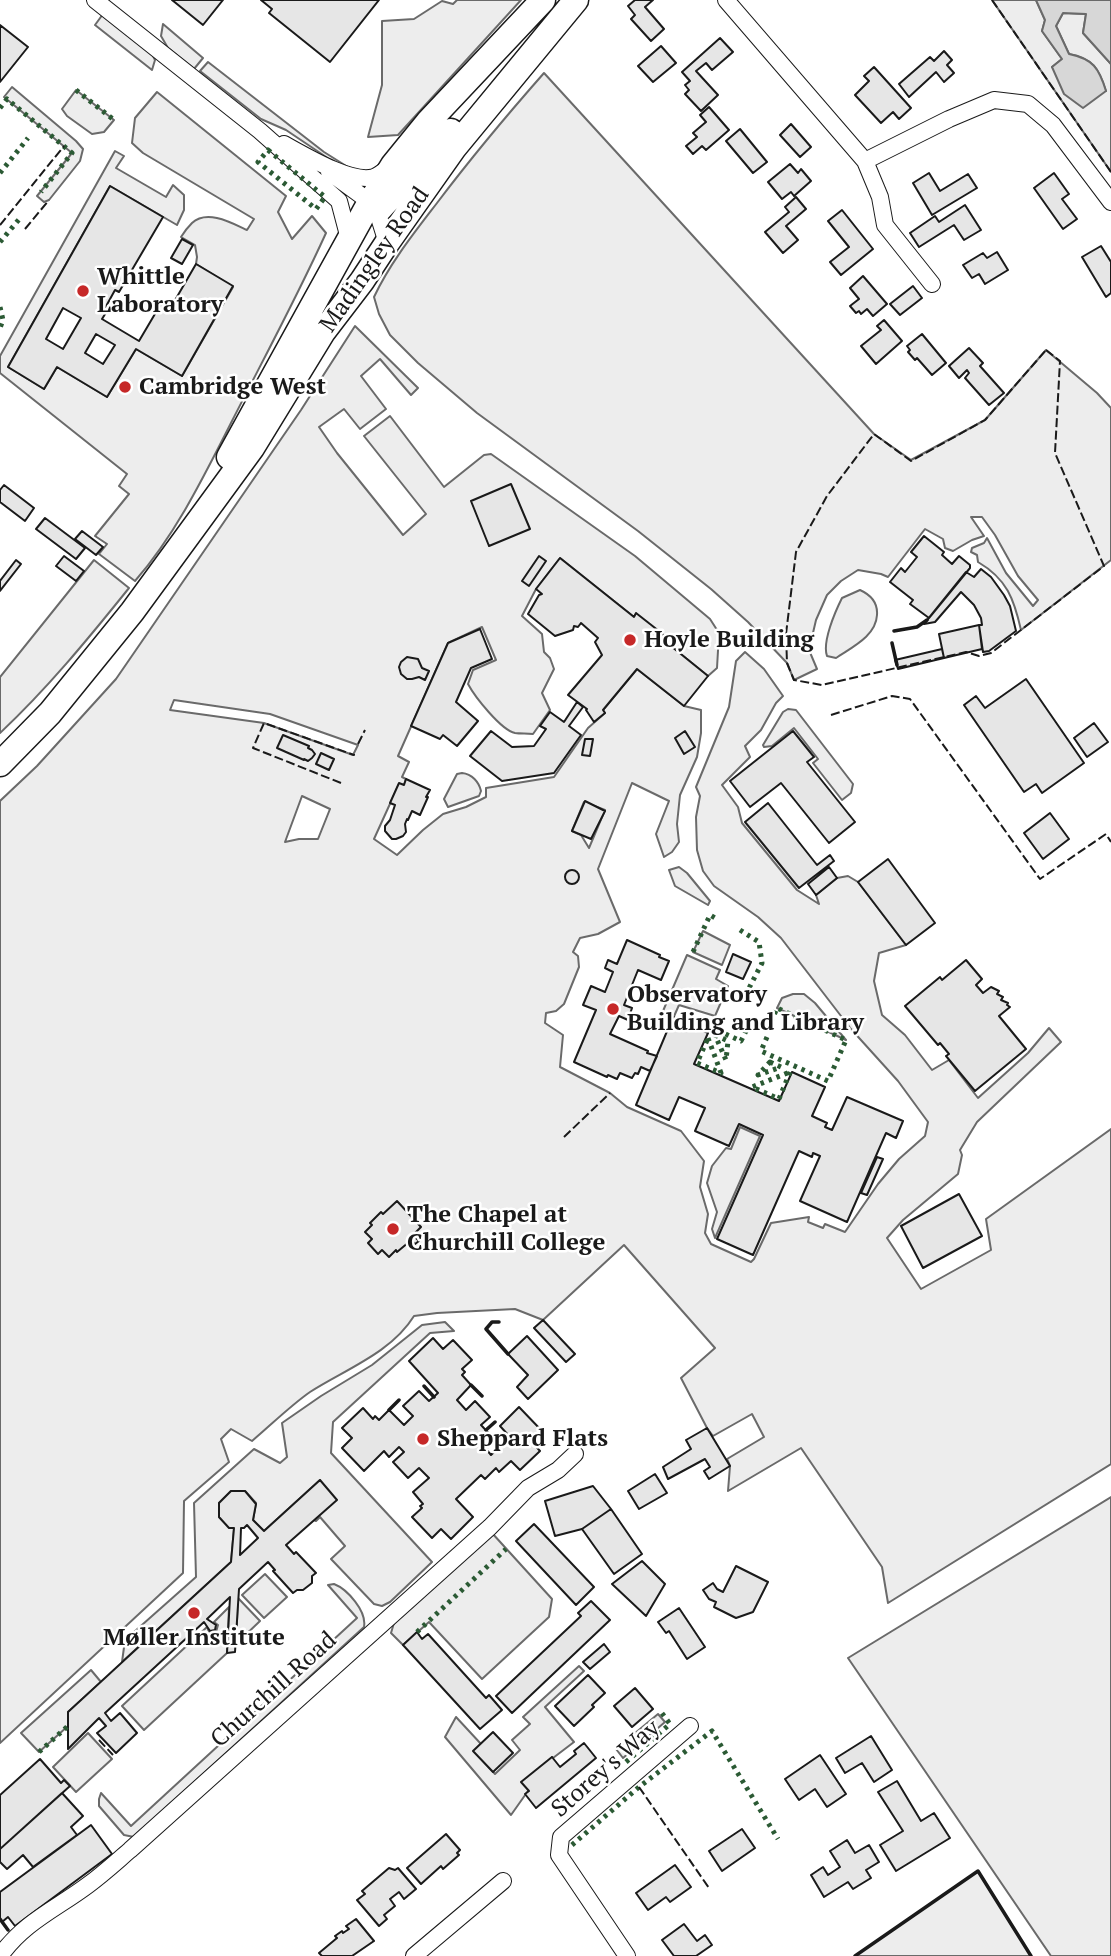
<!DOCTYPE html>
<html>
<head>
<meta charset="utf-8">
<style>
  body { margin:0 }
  canvas { display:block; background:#fff }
</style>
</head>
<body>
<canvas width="1111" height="1956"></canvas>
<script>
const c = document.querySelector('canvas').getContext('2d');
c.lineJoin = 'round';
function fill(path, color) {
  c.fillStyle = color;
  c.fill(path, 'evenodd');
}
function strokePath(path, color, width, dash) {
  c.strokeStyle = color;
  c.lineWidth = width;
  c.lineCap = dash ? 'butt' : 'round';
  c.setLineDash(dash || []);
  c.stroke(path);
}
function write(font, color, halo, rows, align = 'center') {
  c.font = font + ' "PT Serif",serif';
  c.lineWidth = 5;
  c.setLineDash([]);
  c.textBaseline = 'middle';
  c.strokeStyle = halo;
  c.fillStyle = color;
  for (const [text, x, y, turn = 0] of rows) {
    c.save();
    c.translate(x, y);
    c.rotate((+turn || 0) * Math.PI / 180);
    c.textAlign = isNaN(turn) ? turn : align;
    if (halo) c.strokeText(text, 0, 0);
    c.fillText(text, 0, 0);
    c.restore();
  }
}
const green = new Path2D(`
  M457 0H521L398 135 368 137 382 85V21L414 19 442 1 453 4Z
  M992 0H1036L1045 20 1042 31 1062 59 1052 67 1106 91C1099 69 1093 58 1069 54L1056 26 1063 13 1086 14 1083 33 1111 64V172Z
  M103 14 150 50 155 60 152 70 95 25Z
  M163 24 203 58 194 69 168 48 161 36Z
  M208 62 324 152 351 169 341 167 286 130 261 119 200 71Z
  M544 73 874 434 911 460 985 420 1046 350 1097 393 1111 408V560L1021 630C1014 599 1007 579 978 562L977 555 971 552 972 548 984 543 987 538 1006 573 1033 606 1038 600 1018 576 995 535 982 517H971L984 536 972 540 953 551 945 548 943 539 925 529 888 577 881 574 858 570 841 581 827 595 816 620 809 650 817 669 794 680 787 663 748 622 711 589 638 531 477 413 418 363 390 335 379 314 374 297C390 263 414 233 437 203 471 158 507 115 544 73Z
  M12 87 76 141 83 149 80 161 49 200 44 202 37 196 72 153 4 97Z
  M76 90 114 120 104 132 92 134 67 116 62 109Z
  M157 92 286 196 278 212 292 239 312 216 326 233C297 297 264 358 232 421 204 476 176 534 135 581L99 554 107 544 95 536 129 494 119 486 127 474 0 373V356L115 151 124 156 116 168 166 197 173 185 184 195V210L177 225 110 186 8 367 44 389 57 367 107 397 136 349 182 376 233 287 196 264 197 257 195 245 181 237C184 232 188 227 192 223 207 209 232 223 247 230L254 219 143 153 132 143 135 118Z
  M355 326 418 388 411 395 380 359 361 376 386 409 360 429 344 409 319 427 337 453 403 535 426 514 364 436 390 416 444 487 484 455 491 454 635 556 710 619 719 633 717 668 708 676 661 638 663 635 636 614 634 617 560 558 536 589 522 616 542 634 544 652 550 658 554 669 542 693 550 710 533 734C527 733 521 734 515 733 501 730 475 697 468 684L473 670 496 660 482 627 448 643 398 756 409 762 402 777 406 779 404 785 399 784 374 839 397 855 423 830 443 814 466 807 486 797V788L554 777 588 728 605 713 603 710 637 669 684 706 701 710V733L697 757 680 795 677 824 679 842 672 852 664 857 656 834 669 801 632 783 598 869 620 922 598 934 580 938 573 952 578 956 579 967 564 1004 556 1011 546 1013 545 1023 563 1035 560 1067 610 1093 627 1107 681 1131 704 1161 700 1187 708 1214 705 1233 711 1244 751 1262 754 1259 771 1223 809 1217 808 1222 823 1228 825 1224 845 1232 878 1184 899 1159 925 1136 928 1122 898 1081 851 1029 781 938 758 917 714 886 703 871 697 850 696 817 700 796 696 787 729 707 736 661 745 652 764 669 783 696 776 703 761 730 745 746 750 757 722 785 738 807 742 823 797 890 819 904 816 895 837 878 848 876 858 882 906 945 879 953 874 981 882 1015 905 1035 932 1070 949 1060 978 1098 1028 1053 1049 1028 1061 1042 977 1122 960 1150 962 1155 958 1174 903 1220 887 1238 921 1289 991 1250 986 1219 1111 1129V1464L888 1603 882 1567 801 1448 728 1491 730 1466 727 1459 764 1437 752 1414 713 1436 707 1428 681 1378 715 1348 624 1245 543 1320 515 1309 437 1313 414 1316C391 1353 346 1369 310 1392 290 1406 271 1425 252 1441L231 1429 221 1439 229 1462 184 1501 183 1573 0 1743V801L37 766 116 679 301 410ZM174 700 270 714 358 745 353 755 264 723 170 710ZM302 796 330 809 318 839H299L285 842ZM584 802 605 810 589 848 581 835 572 831Z
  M94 560 129 588C88 639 47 689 0 733V677Z
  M860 590C871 595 878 602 877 615 876 636 852 647 836 658L827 656C822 642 835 612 842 598Z
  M788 709 796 710 853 784 851 793 842 800 813 763 818 759 794 728 772 746 764 747 763 745 783 712Z
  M462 773C472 774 479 782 481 791L479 796 448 807 444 799 457 774Z
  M679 867 687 873 710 901 708 905 675 886 669 870Z
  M703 931 730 945 722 965 693 952Z
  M687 955 720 970 716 979 728 986 715 1016 679 1005 668 1030 657 1025Z
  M793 994H804L815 1003 846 1040 777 1008 782 998Z
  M740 1127 760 1136 715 1238 712 1229 717 1212 707 1183 712 1166 726 1148 731 1149Z
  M445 1322 454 1331 430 1333 333 1422 331 1453 432 1562 390 1602 382 1606 374 1604 331 1559 345 1546 320 1517 316 1521 314 1520 320 1480 264 1531 253 1520 256 1503 245 1491H231L219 1503V1517L229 1527 234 1528 231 1562 122 1662 125 1640 196 1577 194 1503 254 1449 280 1463 287 1457 282 1423 321 1396 372 1365 422 1325Z
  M1111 1497V1956H1051L848 1658Z
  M492 1533 552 1599 549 1617 482 1679 429 1622 403 1645 391 1633 394 1623Z
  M265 1574 287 1597 264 1618 242 1595Z
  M334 1584C347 1589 367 1611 364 1627L134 1837 124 1835 99 1806V1799L101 1793 131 1826 357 1618 328 1585Z
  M238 1598 260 1621 236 1644Z
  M229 1607 227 1653 144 1730 122 1706 207 1627 209 1632H216L218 1625 214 1622Z
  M579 1666 584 1671 545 1707 574 1742 553 1758 552 1757 511 1815 445 1737 456 1717 481 1744 474 1751 495 1774 520 1750 512 1740 530 1724 523 1717Z
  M91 1670 101 1682 68 1712V1726L39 1752 21 1733Z
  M658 1714 665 1722 623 1758 616 1749Z
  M88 1733 112 1759 76 1792 53 1767Z
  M978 1871 1031 1956H855Z`);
fill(green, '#ededed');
strokePath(green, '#6a6a6a', 2);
const water = new Path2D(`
  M1036 0H1111V64L1083 33 1086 14 1063 13 1056 26 1069 54C1093 59 1099 68 1106 91L1083 108 1064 94 1052 67 1062 59 1042 31 1045 20Z`);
fill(water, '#d7d7d7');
strokePath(water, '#6a6a6a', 2);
const building = new Path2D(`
  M172 0H223L203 25Z
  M261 0H379L330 62 269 13 272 9Z
  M635 0H653L645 7 664 29 651 41 631 19 635 15 628 6Z
  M0 25 28 47 0 82Z
  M720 38 733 52 712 70 706 63 696 71 718 95 701 111 685 94 689 90 685 85 690 81 682 72Z
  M661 46 676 63 653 82 638 66Z
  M944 51 952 60 947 65 954 73 944 82 936 72 909 97 899 84 930 57 934 61Z
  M874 67 911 108 899 119 893 112 881 123 855 95 869 81 864 76Z
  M709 107 729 130 706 150 702 146 693 154 686 146 697 137 693 133 706 122 700 115Z
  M791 124 811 147 800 157 780 135Z
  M740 129 767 162 753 173 726 141Z
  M790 164 798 173 801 169 811 181 794 196 791 192 782 199 768 182Z
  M929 173 940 191 968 174 977 188 932 215 913 183Z
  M1054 173 1069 194 1062 199 1077 219 1063 229 1034 188Z
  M110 186 163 217 119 292 115 290 104 310 107 311 102 319 139 341 162 302 179 312 182 307 174 302 196 264 233 286 182 376 136 349 107 397 57 367 44 389 8 367ZM63 308 81 318 63 349 46 339ZM96 334 115 345 103 364 85 353Z
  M796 197 806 209 786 226 798 240 783 253 765 232 789 212 785 207Z
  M965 205 981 230 964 240 954 225 919 247 910 233 935 216 939 222Z
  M842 210 873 249 841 275 830 262 849 247 828 221Z
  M182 239 193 245 182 264 171 258Z
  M1101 246 1111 262V293L1106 297 1082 257Z
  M997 252 1008 270 985 284 979 274 972 278 963 265 983 253 987 258Z
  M863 276 887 304 873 316 867 309 861 314 859 311 856 313 850 306 859 299 850 288Z
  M913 286 922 298 900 315 890 304Z
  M884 320 902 341 876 364 861 346 881 330 877 326Z
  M922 334 946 363 932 375 917 358 915 360 908 352 910 350 907 346Z
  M969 348 983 363 980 366 1004 393 989 405 965 378 969 373 967 370 959 378 949 366Z
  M511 484 530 529 489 546 471 501Z
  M4 485 34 508 25 521 0 502V490Z
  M45 518 85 548 76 559 36 529Z
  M82 531 103 547 96 555 75 539Z
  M924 536 944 552 942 555 952 564 959 556 970 565V568L929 618 910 604 913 600 890 582 901 568 905 572 917 557 911 552Z
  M64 556 84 571 76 581 56 566Z
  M539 556 546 561 529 586 522 581Z
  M560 558 634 617 636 613 664 635 661 638 708 676 684 706 637 669 603 710 605 713 594 722 586 710 587 709 568 695 602 655 595 642 598 638 581 623 578 627 574 626 573 630 555 636 528 614 539 595 542 594 536 589Z
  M16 560 21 564 0 591V581Z
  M981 569 991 577 1004 595 1010 606 1016 631 989 651 983 652 979 625H982L981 618 974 605 961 592 935 622 924 624 966 572 974 577Z
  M979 625 982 649 944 658 939 634Z
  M480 629 492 659 471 668 456 702 478 721 457 746 443 735 440 739 411 726 448 643Z
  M942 649 944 658 898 669 895 660Z
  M407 657 418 659 422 668 429 671 425 680 419 677 412 679H407L401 674 399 667 401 662Z
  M1026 679 1084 763 1042 793 1036 784 1024 792 964 705 976 696 985 708Z
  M577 702 583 707 569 726 581 735 554 773 502 781 470 756 491 731 512 747 534 746 546 729 540 726 550 712 564 722Z
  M1094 723 1108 742 1087 757 1074 738Z
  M685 731 695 747 684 754 675 738Z
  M793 731 814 757 807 762 855 822 829 843 781 783 750 807 730 781Z
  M283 735 309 746 308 748 312 750 315 754 312 758 308 761 304 759V760L277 748Z
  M585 739H593L590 756 582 755Z
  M321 753 334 759 329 770 316 764Z
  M406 779 430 790 426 797H428L420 815 412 811 408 820 407 819 405 824 406 832 403 836 396 839H392L385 831V826L390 820 395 805 390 803 399 783 404 785Z
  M585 801 605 811 591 839 572 831Z
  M768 803 817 865 830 855 834 861 799 888 745 822Z
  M1050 813 1069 839 1043 859 1024 833Z
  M888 859 935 923 906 945 858 882Z
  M829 867 837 878 816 895 808 884Z
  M565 877a7 7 0 1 1 14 0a7 7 0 1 1-14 0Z
  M627 940 660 955 659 957 669 961 661 980 638 970 624 1005 632 1008 628 1020 619 1016 610 1034 648 1051 647 1053 657 1056 650 1071 641 1067 638 1074 635 1073 632 1078 620 1073 617 1079 608 1075 607 1077 574 1062 596 1010 583 1005 591 986 605 992 613 972 605 968 608 960 617 964Z
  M733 954 751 962 743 979 726 972Z
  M966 960 982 979 976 985 983 993 991 987 999 991 997 994 1003 997 1001 1000 1008 1003 1007 1005 1010 1007 999 1016 1026 1049 975 1091 946 1056 949 1054 940 1043 938 1045 905 1006 940 977 942 980Z
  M673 1017 708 1033 694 1064 779 1101 792 1072 825 1087 812 1116 827 1123 825 1127 832 1130 847 1097 903 1121 896 1138 886 1133 847 1222 800 1201 820 1156 813 1153 812 1157 799 1151 753 1255 717 1239 763 1135 739 1124 729 1146 695 1131 705 1108 679 1097 669 1120 636 1105Z
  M877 1157 883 1159 867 1195 861 1193Z
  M959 1194 982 1236 923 1268 901 1226Z
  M397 1201 421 1227 413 1235 419 1241 415 1244 409 1238 407 1240 409 1242 397 1252 396 1250 389 1257 382 1250 378 1254 368 1243 372 1239 365 1232 372 1225 370 1223 381 1212 383 1214Z
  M543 1320 575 1354 566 1362 534 1328Z
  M527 1336 558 1370 528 1399 517 1387 528 1375 508 1354Z
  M433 1338 443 1349 453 1340 472 1360 462 1369 465 1372 462 1375 471 1385 457 1400 466 1410 475 1401 490 1417 481 1425 495 1440 486 1449 491 1455 510 1437 500 1426 519 1407 542 1431 531 1441 540 1451 520 1470 511 1461 499 1472 496 1468 485 1479 481 1475 456 1499 473 1517 451 1539 441 1529 432 1538 412 1517 422 1508 420 1506 423 1504 413 1492 429 1478 419 1468 408 1478 393 1462 404 1452 399 1447 389 1457 384 1451 364 1471 342 1448 352 1438 342 1428 363 1408 373 1419 375 1416 379 1420 389 1410 404 1425 413 1416 403 1406 419 1391 429 1401 438 1393 409 1361Z
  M707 1428 730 1466 709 1479 704 1471 710 1467 705 1459 668 1479 663 1467 691 1449 686 1440Z
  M655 1474 667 1493 639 1509 628 1491Z
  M320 1480 337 1500 286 1545 294 1554 296 1552 316 1573 312 1576V1583L303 1590H297L293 1593 273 1571 275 1570 268 1562 239 1589 235 1652 227 1653 230 1597 207 1619 216 1625 215 1630 210 1631 204 1622 105 1713 111 1721 120 1713 137 1733 116 1753 97 1733 106 1726 99 1718 68 1749V1712L231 1562 234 1528H229L219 1517V1503L231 1491H245L256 1504 253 1520 264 1531ZM247 1525 258 1538 240 1555 241 1528H244Z
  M593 1486 611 1509 582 1529 555 1536 545 1501Z
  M611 1509 642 1554 614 1574 582 1529Z
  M534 1524 594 1587 576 1605 516 1541Z
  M642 1561 665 1584 646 1616 612 1584Z
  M736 1566 768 1582 753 1612 736 1618 714 1607 716 1602 709 1599 703 1590 713 1583 717 1589 723 1592Z
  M591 1601 610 1620 512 1713 496 1696 581 1616 578 1613Z
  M679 1608 705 1647 687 1659 669 1631 666 1633 658 1622Z
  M417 1632 422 1639 428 1634 486 1698 489 1695 502 1710 480 1729 403 1645Z
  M604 1644 610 1652 590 1669 583 1662Z
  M588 1675 605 1693 592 1705 594 1707 574 1726 555 1706Z
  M635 1688 653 1709 632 1727 614 1706Z
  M493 1732 513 1753 493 1772 473 1751Z
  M871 1736 892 1770 874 1782 862 1763 845 1773 836 1758Z
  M584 1743 596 1758 536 1808 525 1794 529 1791 521 1782 552 1757 560 1767 576 1754 574 1751Z
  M820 1755 846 1794 827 1807 815 1789 799 1800 785 1779Z
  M40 1759 61 1783 64 1780 70 1786 0 1849V1795Z
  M897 1781 921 1821 934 1813 950 1838 896 1871 880 1845 903 1831 878 1792Z
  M62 1793 83 1816 71 1827 77 1835 33 1867 23 1855 7 1869 0 1862V1849Z
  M91 1825 112 1854 15 1926 8 1917 2 1922 0 1919V1892Z
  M742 1829 755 1848 722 1871 709 1851Z
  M446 1834 460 1850 457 1853 459 1855 443 1869 441 1866 421 1884 407 1868Z
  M847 1840 855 1853 869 1845 879 1862 866 1870 871 1878 853 1889 848 1882 824 1897 811 1875 823 1867 828 1875 840 1867 830 1851Z
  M675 1865 691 1887 670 1902 666 1897 648 1910 636 1893Z
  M389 1868 395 1870 398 1868 416 1889 404 1899 399 1892 390 1899 395 1906 384 1915 387 1919 379 1926 357 1900 365 1894 362 1891Z
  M356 1919 374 1941 352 1956H322L319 1953 337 1938 335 1936 342 1931 343 1933 349 1929 346 1926Z
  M684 1924 697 1941 705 1935 712 1945 696 1956H674L662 1940Z`);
fill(building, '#e6e6e6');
strokePath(building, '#1a1a1a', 2);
const street = new Path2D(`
  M95 0 260 131 339 201 349 239
  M726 0 865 161 880 197 885 225 932 284
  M284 144C304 155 352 184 374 177 379 175 384 171 388 168
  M865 161 949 119 994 100 1028 104 1053 125 1111 202
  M329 172 366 199 377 211 387 243
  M0 1956C24 1922 56 1909 88 1885 103 1874 116 1862 130 1850L490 1527 528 1488 558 1470 575 1454
  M414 1956 503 1881
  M627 1956 559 1855 561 1837 690 1726`);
const primary = new Path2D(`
  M379 210 451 131
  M229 457 366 209 393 165 428 122 543 0
  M0 764 50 713 132 612 252 448 323 332 362 281 387 243 454 148 576 0`);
strokePath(street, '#1a1a1a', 18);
strokePath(primary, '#1a1a1a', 27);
strokePath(street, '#fff', 16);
strokePath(primary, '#fff', 24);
strokePath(new Path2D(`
  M76 90 114 120
  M0 108 7 99 72 153 41 192
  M268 150 325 197 316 209 258 162Z
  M0 173 28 138
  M0 242 21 217
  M0 307 3 320 0 328
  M740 930 759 942 762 963 746 994
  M693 952 710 915 717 919
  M710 1027 741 1041 747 1029
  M715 1035 728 1041 726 1060Z
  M767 1037 761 1051 828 1081 846 1040 777 1008 772 1020
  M708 1038 721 1073 697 1063Z
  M770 1062 781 1067 758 1075Z
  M790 1072 779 1099 752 1087Z
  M417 1632 506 1549
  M39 1752 68 1726
  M626 1762 670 1724 661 1712
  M572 1845 639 1787 712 1731 778 1839`), '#2b5a34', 5, [3.5, 5]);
strokePath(new Path2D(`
  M992 0 1111 172
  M0 225 64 146
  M25 229 49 200
  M1046 350 1060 361 1055 453 1104 566 991 653 979 656 966 652 822 685 794 680 787 663 786 634 796 552 827 496 874 434 911 461 985 420Z
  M831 715 892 696 910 699 1040 879 1106 834 1111 842
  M358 744 365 730
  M341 783 253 748 264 723 354 755V754
  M564 1137 610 1093
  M99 1740 113 1755
  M639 1787 709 1888`), '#1a1a1a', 2, [9, 3.5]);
strokePath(new Path2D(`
  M894 631 917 627 927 620
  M892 643 897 665
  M499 1322H492L486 1329 508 1354
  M471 1385 482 1396
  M424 1386 434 1397
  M389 1410 399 1400
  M486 1430 495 1422
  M0 1919 8 1930
  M855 1956 978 1871 1031 1956`), '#1a1a1a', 3.5);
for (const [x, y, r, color] of [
  [83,291,7,"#c62828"],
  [125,387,7,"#c62828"],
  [630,640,7,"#c62828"],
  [613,1009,7,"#c62828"],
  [393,1229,7,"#c62828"],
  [423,1439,7,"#c62828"],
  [194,1613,7,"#c62828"]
]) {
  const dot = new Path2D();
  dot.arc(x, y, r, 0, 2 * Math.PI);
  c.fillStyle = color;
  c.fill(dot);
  strokePath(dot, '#fff', 2.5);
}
write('24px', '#1a1a1a', '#fff', [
  ["Madingley Road",375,260,-55],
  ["Churchill Road",274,1690,-42],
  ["Storey's Way",606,1769,-41]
]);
write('bold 24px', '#1a1a1a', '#fff', [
  ["Whittle",97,277],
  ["Laboratory",97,305],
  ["Cambridge West",139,387],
  ["Hoyle Building",644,640],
  ["Observatory",627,995],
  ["Building and Library",627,1023],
  ["The Chapel at",407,1215],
  ["Churchill College",407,1243],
  ["Sheppard Flats",437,1439],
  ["Møller Institute",194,1638,"center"]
], 'left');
</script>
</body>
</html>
